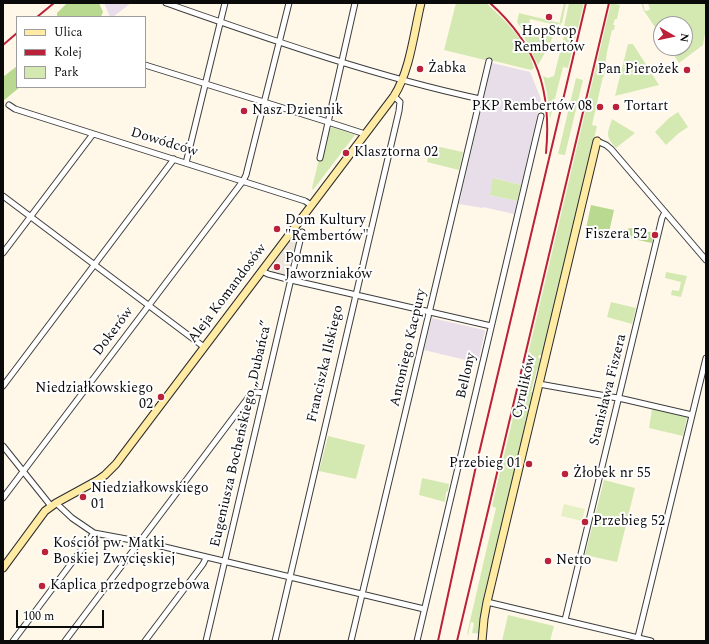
<!DOCTYPE html>
<html>
<head>
<meta charset="utf-8">
<style>
  body { margin:0 }
  #map { position:relative; width:709px; height:644px; overflow:hidden; background:#fff8e8; font-family:Spectral,serif }
  canvas { display:block }
  .frame { position:absolute; inset:0; border:4px solid #0a0a0a; pointer-events:none }
  .legend { position:absolute; left:16px; top:16px; width:130px; height:72px; box-sizing:border-box; background:#fff; border:1px solid #9d9d9d; margin:0; padding:5px 7px; list-style:none; font-size:12px; color:#0a0a0a }
  .legend li { display:flex; align-items:center; gap:8px; height:20px }
  .legend b { width:20px; border:1px solid #9d9d9d }
  .north { position:absolute; left:653px; top:16px; width:40px; height:40px; box-sizing:border-box; background:#fff; border:1px solid #9d9d9d; border-radius:50%; rotate:99deg; font-size:11px; font-weight:700; line-height:16px; text-align:center; color:#0a0a0a }
  .north::after { content:''; display:block; margin:auto; width:14px; height:18px; background:#bb2239; clip-path:polygon(50% 0,100% 100%,50% 72%,0 100%) }
  .scale { position:absolute; left:16px; top:610px; width:88px; height:18px; box-sizing:border-box; border:2px solid #0a0a0a; border-top:0; padding-left:5px; font-size:12px; line-height:14px; white-space:nowrap; color:#0a0a0a; -webkit-text-stroke:3px #fff; paint-order:stroke }
</style>
</head>
<body>
<div id="map">
<canvas width="709" height="644"></canvas>
<div class="frame"></div>
<ul class="legend">
<li><b style="height:5px;background:#ffeba3"></b>Ulica</li>
<li><b style="height:5px;background:#bb2239"></b>Kolej</li>
<li><b style="height:11px;background:#d4e9b2"></b>Park</li>
</ul>
<div class="north">N</div>
<div class="scale">100 m</div>
</div>
<script>
const c = document.querySelector('canvas').getContext('2d');
c.lineJoin = 'round';
function fill(path, color) {
  c.fillStyle = color;
  c.fill(path, 'evenodd');
}
function strokePath(path, color, width, dash) {
  c.strokeStyle = color;
  c.lineWidth = width;
  c.lineCap = dash ? 'butt' : 'round';
  c.setLineDash(dash || []);
  c.stroke(path);
}
function write(font, color, halo, rows, align = 'center') {
  c.font = font + ' Spectral,serif';
  c.lineWidth = 4;
  c.setLineDash([]);
  c.textBaseline = 'middle';
  c.strokeStyle = halo;
  c.fillStyle = color;
  for (const [text, x, y, turn = 0] of rows) {
    c.save();
    c.translate(x, y);
    c.rotate((+turn || 0) * Math.PI / 180);
    c.textAlign = isNaN(turn) ? turn : align;
    if (halo) c.strokeText(text, 0, 0);
    c.fillText(text, 0, 0);
    c.restore();
  }
}
fill(new Path2D(`
  M104 3H131L113 17H110Z
  M492 63 530 72 541 99 521 185 494 178 490 195 517 201 514 214 483 207V208L459 204Z
  M432 318 484 330 485 331 478 363 424 350Z`), '#e7deea');
fill(new Path2D(`
  M456 3H486C505 20 528 42 534 68L531 70 486 59 485 60 444 50Z
  M564 3H566L562 23H561L559 31 555 30 556 25 530 19 529 27 554 33 550 44 538 65 523 35 524 33 517 22 519 13 560 23V20Z
  M569 3H584L568 68 563 67 550 119 547 93 543 76 548 78 554 76 564 36 562 35Z
  M611 3 620 5 617 19H615L613 25H615L614 30H612L607 52 604 77H603L602 81 592 125 597 126 543 355H539L538 358 542 359 539 370 537 369 531 392H534L480 634 472 633 474 623 471 622 468 635 467 634 496 508 492 506Z
  M641 3H643L645 11 650 10 648 3H706V28L703 45 679 63 669 48H685V24H661V36L644 11Z
  M628 44H633L659 85 615 96Z
  M576 78 583 80 565 155 558 154Z
  M678 112 688 127 679 133 666 145 655 132 669 118Z
  M612 119 635 133 616 148C605 135 607 135 612 119Z
  M332 127 355 135 313 190 312 188 319 159 322 160 329 130Z
  M431 145 463 152 459 170 427 162Z
  M493 178 521 185 517 201 490 195Z
  M666 272 687 276 681 297 671 295 672 290 679 291 681 282 665 278Z
  M611 302 636 308 632 324 607 317Z
  M652 409 687 417 683 436 649 428Z
  M328 436 365 445 356 479 319 471Z
  M422 478 449 484 448 491 446 492 445 502 419 495Z
  M604 480 635 488 617 562 585 555Z
  M508 615 554 626 550 641H502Z`), '#d4e9b2');
fill(new Path2D(`
  M67 3H99L103 12 101 17H57V13Z
  M17 66V87H20L3 101V77Z
  M591 205 614 210 608 237 585 233Z
  M631 228 654 233 652 243 624 237 618 238 619 233 622 230Z`), '#b9d991');
fill(new Path2D(`
  M564 504 585 509 582 521 561 516Z`), '#e5f0c4');
fill(new Path2D(`
  M295 235 298 237 289 276 273 273 271 267Z`), '#ede5d9');
const street = new Path2D(`
  M166 3C269 39 373 76 480 99
  M145 65 328 122 365 134
  M9 105 15 109 305 201 311 205
  M597 141 606 145 611 149 706 260
  M320 158 355 3
  M186 163 225 3
  M3 196 204 347
  M3 253 93 134
  M262 271 268 274 291 280 491 326
  M539 384 623 399 692 415
  M3 386 174 159
  M3 446 51 506
  M3 498 243 181 246 175 289 3
  M56 503 72 518 94 533 148 543 424 609
  M487 602 651 641
  M565 620 662 218 665 212
  M13 641 94 533
  M65 641 251 394 256 392 264 393
  M145 641 203 564 206 558
  M206 641 302 232
  M275 641 399 111 400 102 394 96
  M351 641 489 61
  M417 641 541 116
  M637 641 706 358`);
const secondary = new Path2D(`
  M3 568 45 511 56 503 98 480 105 475 116 464 394 96C410 71 414 32 421 3
  M482 641 484 619 487 602 597 141`);
strokePath(street, '#3d3d3d', 7);
strokePath(secondary, '#2c2c2c', 9);
strokePath(street, '#fff', 5);
strokePath(secondary, '#ffeba3', 7);
strokePath(new Path2D(`
  M490 3C537 45 552 91 546 153
  M37 17 54 3
  M3 45 17 33
  M438 641 476 466 586 3
  M457 641 609 3`), '#bb2239', 2);
for (const [x, y, r, color] of [
  [549,17,4,"#bb2239"],
  [420,69,4,"#bb2239"],
  [687,70,4,"#bb2239"],
  [600,107,4,"#bb2239"],
  [616,107,4,"#bb2239"],
  [244,111,4,"#bb2239"],
  [346,153,4,"#bb2239"],
  [277,229,4,"#bb2239"],
  [655,235,4,"#bb2239"],
  [277,267,4,"#bb2239"],
  [161,397,4,"#bb2239"],
  [529,464,4,"#bb2239"],
  [565,474,4,"#bb2239"],
  [83,497,4,"#bb2239"],
  [585,522,4,"#bb2239"],
  [45,552,4,"#bb2239"],
  [548,561,4,"#bb2239"],
  [42,586,4,"#bb2239"]
]) {
  const dot = new Path2D();
  dot.arc(x, y, r, 0, 2 * Math.PI);
  c.fillStyle = color;
  c.fill(dot);
  strokePath(dot, '#fff', 1.5);
}
write('14px', '#0a0a0a', '#fff', [
  ["HopStop",549,32,"center"],
  ["Rembertów",549,48,"center"],
  ["Żabka",428,69],
  ["Pan Pierożek",679,70,"right"],
  ["PKP Rembertów 08",592,107,"right"],
  ["Tortart",624,107],
  ["Nasz Dziennik",252,111],
  ["Klasztorna 02",354,153],
  ["Dom Kultury",285,221],
  ["\"Rembertów\"",285,237],
  ["Fiszera 52",647,235,"right"],
  ["Pomnik",285,259],
  ["Jaworzniaków",285,275],
  ["Niedziałkowskiego",153,389,"right"],
  ["02",153,405,"right"],
  ["Przebieg 01",521,464,"right"],
  ["Żłobek nr 55",573,474],
  ["Niedziałkowskiego",91,489],
  ["01",91,505],
  ["Przebieg 52",593,522],
  ["Kościół pw. Matki",53,544],
  ["Boskiej Zwycięskiej",53,560],
  ["Netto",556,561],
  ["Kaplica przedpogrzebowa",50,586]
], 'left');
write('14px', '#0a0a0a', '#fff', [
  ["Dowódców",164,143,17],
  ["Aleja Komandosów",228,294,-53],
  ["Dokerów",114,332,-53],
  ["Antoniego Kacpury",409,348,-77],
  ["Franciszka Ilskiego",326,364,-77],
  ["Bellony",467,376,-77],
  ["Cyrulików",525,387,-77],
  ["Stanisława Fiszera",609,390,-76],
  ["Eugeniusza Bocheńskiego „Dubańca”",242,434,-77]
]);
</script>
</body>
</html>
